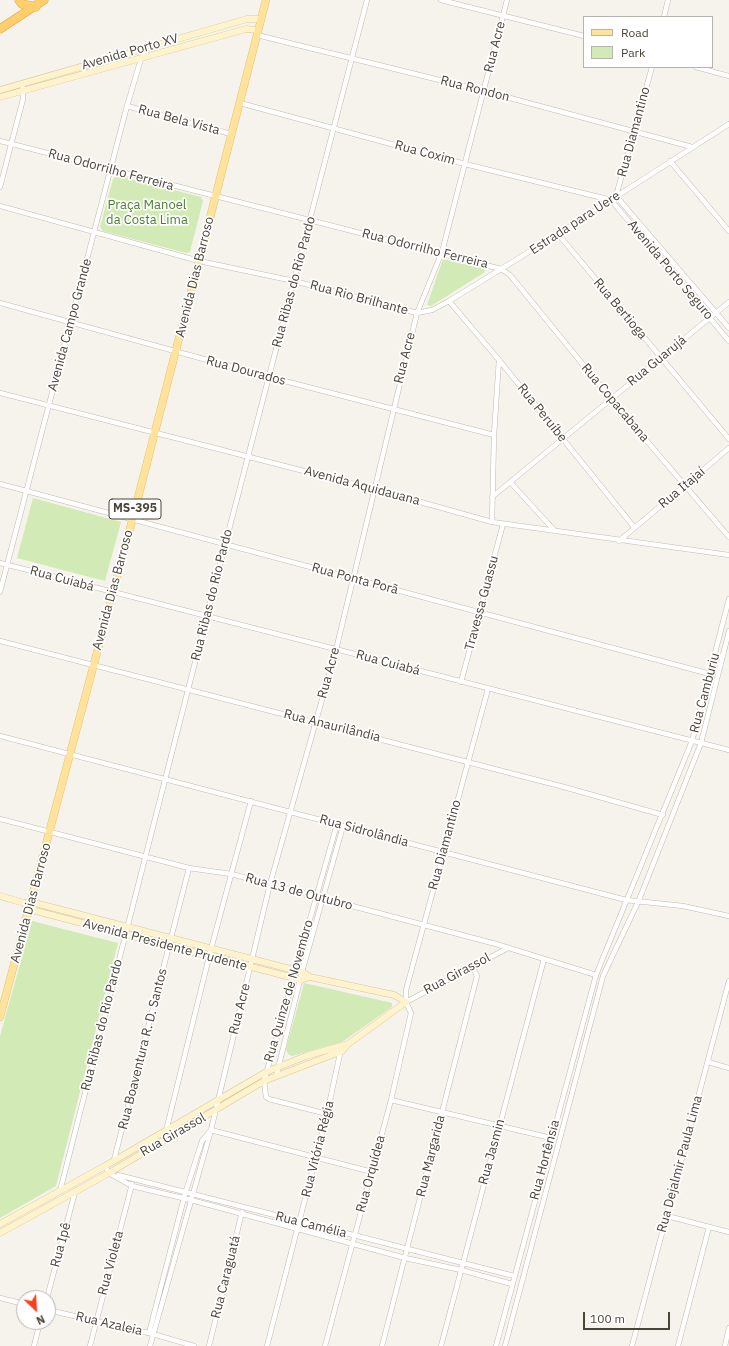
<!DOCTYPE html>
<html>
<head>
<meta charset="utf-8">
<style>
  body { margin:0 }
  #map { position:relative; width:729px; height:1346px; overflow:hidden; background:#f6f3ec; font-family:"IBM Plex Sans",sans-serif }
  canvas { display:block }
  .legend { position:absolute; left:583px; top:16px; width:130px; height:52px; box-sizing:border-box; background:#fff; border:1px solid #b7b4b0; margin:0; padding:5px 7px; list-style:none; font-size:12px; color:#4b4439 }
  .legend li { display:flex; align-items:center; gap:8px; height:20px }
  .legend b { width:20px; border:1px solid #b7b4b0 }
  .north { position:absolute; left:16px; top:1290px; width:40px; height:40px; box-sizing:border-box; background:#fff; border:1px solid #b7b4b0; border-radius:50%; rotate:155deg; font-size:11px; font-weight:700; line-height:16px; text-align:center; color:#4b4439 }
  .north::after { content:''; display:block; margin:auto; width:14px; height:18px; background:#fc3f1d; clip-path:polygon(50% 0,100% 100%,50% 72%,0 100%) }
  .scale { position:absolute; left:583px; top:1312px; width:87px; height:18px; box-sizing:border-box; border:2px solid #4b4439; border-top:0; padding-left:5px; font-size:12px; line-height:14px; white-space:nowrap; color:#4b4439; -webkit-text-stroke:3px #fff; paint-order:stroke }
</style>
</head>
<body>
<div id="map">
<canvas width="729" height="1346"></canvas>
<ul class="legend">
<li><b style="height:5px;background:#ffe39c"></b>Road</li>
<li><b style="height:11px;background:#d2eab5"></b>Park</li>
</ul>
<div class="north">N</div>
<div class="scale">100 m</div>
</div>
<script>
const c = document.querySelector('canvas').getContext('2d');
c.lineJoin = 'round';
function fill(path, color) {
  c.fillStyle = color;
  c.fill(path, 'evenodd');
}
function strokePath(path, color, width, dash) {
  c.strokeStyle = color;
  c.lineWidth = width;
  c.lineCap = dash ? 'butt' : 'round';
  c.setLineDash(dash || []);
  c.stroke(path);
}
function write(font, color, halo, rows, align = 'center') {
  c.font = font + ' "IBM Plex Sans",sans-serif';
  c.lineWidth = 3.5;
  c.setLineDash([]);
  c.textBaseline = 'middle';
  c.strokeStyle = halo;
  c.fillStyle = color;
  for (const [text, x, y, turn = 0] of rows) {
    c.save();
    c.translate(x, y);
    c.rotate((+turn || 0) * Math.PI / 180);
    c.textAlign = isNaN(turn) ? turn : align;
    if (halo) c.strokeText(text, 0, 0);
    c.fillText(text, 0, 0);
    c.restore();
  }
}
fill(new Path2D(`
  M117 175 201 197 203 201 190 252 186 253 103 231 100 227 113 179Z
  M443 259 484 269 485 272 431 306 427 305Z
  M33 498 121 522 105 581 17 558Z
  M32 921 118 943 56 1186 0 1218V1036Z
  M304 983 388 1002 392 1003V1007L342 1042 292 1056 288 1054 286 1049Z`), '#d2eab5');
const street = new Path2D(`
  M441 0 584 36
  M664 17 668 0
  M257 35 484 91 692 147
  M652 67 616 196 729 328
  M696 67 729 76
  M240 103 465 164 611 200 729 341
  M127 106 231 134
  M0 141 501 269 510 275 611 399 729 537
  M670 161 729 231
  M0 187 23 99V88
  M0 206 199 261 294 281 417 313 432 310 449 301 558 234 729 124
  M558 234 729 439
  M449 301 499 360 634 527
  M0 303 269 377 494 435
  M0 393 374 489 492 522 729 555
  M511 483 555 531
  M0 484 710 674
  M492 497 729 302
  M492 522 494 435 499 360
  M619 541 729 448
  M0 563 729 750
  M0 592 127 106 141 59 149 47
  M0 641 564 787 663 815
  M461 682 503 524
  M0 736 626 900 683 906 729 916
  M0 819 189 868 231 874 496 944 596 975
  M406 1002 508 948
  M708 1062 729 1068
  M276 1077 302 972 343 826
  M391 1100 551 1138
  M327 1114 269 1099 266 1097 264 1081 337 824
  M211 1130 372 1172
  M166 1131 211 949 251 801
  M114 1160 189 868
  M105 1166 109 1173 132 1186 191 1200 405 1258 461 1270 512 1284
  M118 1175 514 1276
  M60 1191 225 545 367 0
  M667 1216 729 1232
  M0 1298 24 1304
  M47 1298 75 1192
  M48 1310 153 1334 194 1346
  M149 1333 185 1194 202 1141 210 1131
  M34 1346 40 1322
  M90 1346 132 1184
  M150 1346 211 1130 270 884 336 650 417 313 442 252 507 0
  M209 1346 242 1212
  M267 1346 327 1114 341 1049
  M325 1346 391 1100 411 1013 406 1002V990L488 689
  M382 1346 477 976 472 966
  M441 1346 544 959
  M496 1346 596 975 692 741 729 599
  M505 1346 603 976 639 900 701 743 729 631
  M632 1346 729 981
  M678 1346 709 1227
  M725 1346 729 1328`);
const secondary = new Path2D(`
  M0 90 247 19H261
  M0 97 246 29 258 30
  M0 896 24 903 31 902 302 972 310 977 394 995 406 1002 348 1044 342 1051 264 1081 109 1173 0 1233
  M26 906 28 909 294 978 301 980 310 977
  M0 1224 105 1166 266 1072 306 1056 348 1044`);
const primary = new Path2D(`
  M0 1017 132 521 266 0`);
const highway = new Path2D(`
  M19 0 22 4 36 7
  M0 29 44 0`);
strokePath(street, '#c2bbae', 5.5);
strokePath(secondary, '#d6c79b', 7);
strokePath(primary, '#e6c16a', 8);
strokePath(highway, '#e0a43c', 9);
strokePath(street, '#fff', 4.5);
strokePath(secondary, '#fff3cd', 6);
strokePath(primary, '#ffe39c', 7);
strokePath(highway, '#ffcf6e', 8);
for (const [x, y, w] of [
  [135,509,52]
]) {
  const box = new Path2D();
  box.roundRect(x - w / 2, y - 10, w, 20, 3);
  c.fillStyle = '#fff';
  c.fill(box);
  strokePath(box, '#4b4439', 1);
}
write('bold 12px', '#4b4439', null, [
  ["MS-395",135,509]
]);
write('13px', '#4b4439', '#fff', [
  ["Rua Acre",495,47,-76],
  ["Avenida Porto XV",130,52,-16],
  ["Rua Rondon",475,89,14],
  ["Rua Bela Vista",179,120,15],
  ["Rua Diamantino",634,132,-75],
  ["Rua Coxim",425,153,15],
  ["Rua Odorrilho Ferreira",111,170,15],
  ["Estrada para Uere",575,223,-33],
  ["Rua Odorrilho Ferreira",425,249,14],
  ["Avenida Porto Seguro",670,270,50],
  ["Avenida Dias Barroso",195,277,-76],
  ["Rua Ribas do Rio Pardo",294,282,-75],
  ["Rua Rio Brilhante",359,298,15],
  ["Rua Bertioga",620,309,50],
  ["Avenida Campo Grande",70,325,-75],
  ["Rua Acre",405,358,-76],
  ["Rua Guarujá",657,361,-39],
  ["Rua Dourados",246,371,15],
  ["Rua Copacabana",615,403,50],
  ["Rua Peruíbe",542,413,51],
  ["Avenida Aquidauana",362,486,15],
  ["Rua Itajaí",682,488,-40],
  ["Rua Cuiabá",62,579,15],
  ["Rua Ponta Porã",355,579,15],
  ["Avenida Dias Barroso",113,590,-75],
  ["Rua Ribas do Rio Pardo",212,595,-76],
  ["Travessa Guassu",482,603,-75],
  ["Rua Cuiabá",388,663,15],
  ["Rua Acre",329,673,-75],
  ["Rua Camburiu",705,693,-75],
  ["Rua Anaurilândia",332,726,14],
  ["Rua Sidrolândia",364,831,15],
  ["Rua Diamantino",445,845,-75],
  ["Rua 13 de Outubro",299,892,15],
  ["Avenida Dias Barroso",31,903,-75],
  ["Avenida Presidente Prudente",165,945,15],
  ["Rua Girassol",457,974,-28],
  ["Rua Quinze de Novembro",289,991,-74],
  ["Rua Acre",240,1009,-76],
  ["Rua Ribas do Rio Pardo",102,1025,-76],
  ["Rua Boaventura R. D. Santos",143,1049,-76],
  ["Rua Girassol",173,1135,-30],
  ["Rua Vitória Régia",318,1149,-76],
  ["Rua Jasmin",492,1152,-75],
  ["Rua Margarida",431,1156,-76],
  ["Rua Hortênsia",545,1160,-75],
  ["Rua Dejalmir Paula Lima",680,1164,-75],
  ["Rua Orquídea",371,1174,-75],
  ["Rua Camélia",311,1225,14],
  ["Rua Ipê",61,1245,-75],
  ["Rua Violeta",111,1263,-75],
  ["Rua Caraguatá",226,1277,-76],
  ["Rua Azaleia",109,1324,13]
]);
write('13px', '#4a7f2a', '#fff', [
  ["Praça Manoel",147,205],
  ["da Costa Lima",147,220]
]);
</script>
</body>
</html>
